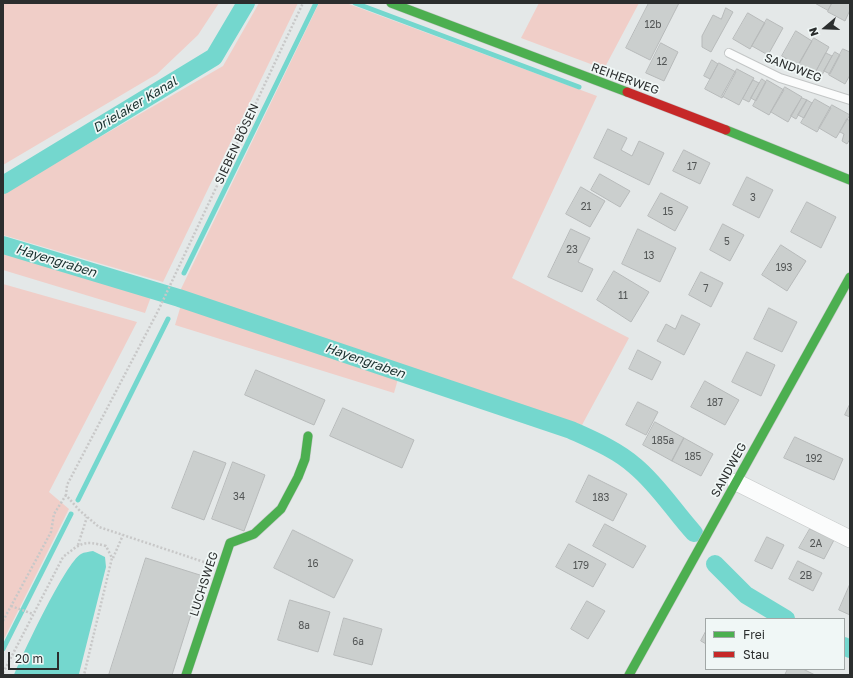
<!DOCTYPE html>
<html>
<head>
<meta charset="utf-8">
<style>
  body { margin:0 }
  #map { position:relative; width:853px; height:678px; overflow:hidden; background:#e4e8e8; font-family:"Golos Text",sans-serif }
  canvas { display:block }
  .frame { position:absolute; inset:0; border:4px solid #2b2e2e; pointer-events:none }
  .legend { position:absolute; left:705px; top:618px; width:140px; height:52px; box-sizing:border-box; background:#f0f7f6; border:1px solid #a1a7a6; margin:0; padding:5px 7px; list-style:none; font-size:12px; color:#2b2e2e }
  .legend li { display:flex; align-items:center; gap:8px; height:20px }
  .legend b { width:20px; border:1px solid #a1a7a6 }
  .north { position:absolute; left:805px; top:8px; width:40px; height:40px; -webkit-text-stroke:3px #f0f7f6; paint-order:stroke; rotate:251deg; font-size:11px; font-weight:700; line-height:16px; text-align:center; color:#2b2e2e }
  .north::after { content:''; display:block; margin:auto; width:14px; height:18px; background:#2b2e2e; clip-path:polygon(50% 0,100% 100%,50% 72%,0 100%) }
  .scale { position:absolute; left:8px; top:652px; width:51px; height:18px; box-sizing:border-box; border:2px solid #2b2e2e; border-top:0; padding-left:5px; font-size:12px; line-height:14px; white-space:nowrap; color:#2b2e2e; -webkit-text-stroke:3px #f0f7f6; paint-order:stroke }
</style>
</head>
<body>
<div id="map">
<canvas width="853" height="678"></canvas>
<div class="frame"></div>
<ul class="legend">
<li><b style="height:5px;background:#4caf50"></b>Frei</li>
<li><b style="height:5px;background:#c62828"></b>Stau</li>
</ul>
<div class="north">N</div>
<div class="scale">20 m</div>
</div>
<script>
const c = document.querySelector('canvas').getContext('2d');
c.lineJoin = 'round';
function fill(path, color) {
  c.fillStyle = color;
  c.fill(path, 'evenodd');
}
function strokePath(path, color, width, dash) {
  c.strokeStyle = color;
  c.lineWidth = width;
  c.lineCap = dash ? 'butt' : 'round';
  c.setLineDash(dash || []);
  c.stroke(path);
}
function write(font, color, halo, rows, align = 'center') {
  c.font = font + ' "Golos Text",sans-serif';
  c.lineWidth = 3.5;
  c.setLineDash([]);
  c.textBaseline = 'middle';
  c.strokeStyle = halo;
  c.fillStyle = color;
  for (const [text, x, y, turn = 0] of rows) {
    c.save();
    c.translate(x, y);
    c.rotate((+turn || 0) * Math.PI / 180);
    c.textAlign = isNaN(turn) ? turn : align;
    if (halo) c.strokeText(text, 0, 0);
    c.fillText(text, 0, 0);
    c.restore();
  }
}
fill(new Path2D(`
  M3 3H219L198 35 157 74 3 165Z
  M259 3H298L163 282 3 235V193L223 66Z
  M319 3H346L597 96 512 278 629 338 582 425 467 392 180 291Z
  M539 3H639L604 69 521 38Z
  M3 250 152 294 145 313 3 270Z
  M3 284 137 322 49 492 69 509 3 641Z
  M181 305 398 379 394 393 175 325Z`), '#f0cec8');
fill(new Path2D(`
  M93 551 105 557 106 567 79 674 14 675C22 655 66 562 81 554 84 552 89 552 93 551Z`), '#74d7ce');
strokePath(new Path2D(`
  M355 3 579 87
  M184 273 316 3
  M78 500 168 319
  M3 649 71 514`), '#74d7ce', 5);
strokePath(new Path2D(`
  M3 185 214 57 246 3
  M3 245 179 298 571 430C593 440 617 450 635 466 658 485 674 511 694 533
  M715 564 746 595 786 619
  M844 646 850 649`), '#74d7ce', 18);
const building = new Path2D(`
  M649 3H679L650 60 626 48Z
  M815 3H832L828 10Z
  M832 3H850V10L845 21 828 12Z
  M726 8 733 12 711 52 702 47V36L713 15 721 19Z
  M748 13 765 23 750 49 733 39Z
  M767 19 783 28 768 55 752 46Z
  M796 31 812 41 798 66 782 56Z
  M814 38 829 47 815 73 799 64Z
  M661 43 678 52 664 81 646 73Z
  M843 49 850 52V75L845 84 829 75Z
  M835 52 840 55 830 74 824 71Z
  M826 53 832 56 822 75 816 72Z
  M712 60 718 64 710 79 704 76Z
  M719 63 736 72 722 98 705 89Z
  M737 69 754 78 739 105 722 96Z
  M762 79 766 82 756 101 751 98Z
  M753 80 759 83 749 102 743 99Z
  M767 80 784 90 769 115 753 106Z
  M785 87 802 97 788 122 771 112Z
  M802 98 807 100 796 119 791 116Z
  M815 99 831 108 817 132 801 123Z
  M807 100 812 103 804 118 798 115Z
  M832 105 850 115 836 138 819 128Z
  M847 119 850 121V139L847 144 842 141 844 134 840 132Z
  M608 129 627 138 621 150 632 156 639 141 664 153 649 185 594 158Z
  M684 150 710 163 700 184 673 171Z
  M600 174 630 191 620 207 591 190Z
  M747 177 773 190 759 218 733 205Z
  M581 187 605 201 590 227 566 214Z
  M661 193 688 207 675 231 648 216Z
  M807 202 836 217 821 248 791 232Z
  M723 224 744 235 730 261 710 250Z
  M571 229 590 238 578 262 593 269 582 292 548 277Z
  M638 229 676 248 660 282 622 264Z
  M781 245 806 261 787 291 762 275Z
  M614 271 649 292 631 322 597 300Z
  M701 272 723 283 711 307 689 295Z
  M769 308 797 322 782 352 754 339Z
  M682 315 700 324 684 355 657 341 666 324 675 329Z
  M638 350 661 362 652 380 629 369Z
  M747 352 775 365 761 396 732 382Z
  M256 370 325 400 314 425 245 395Z
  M705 381 739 400 725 425 691 407Z
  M638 402 658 412 646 435 626 425Z
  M850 404V417L845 415Z
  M343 408 414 440 402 468 330 436Z
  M655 422 684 438 672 461 643 445Z
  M795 437 843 459 834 480 784 458Z
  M684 438 713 454 701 476 672 461Z
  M194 451 226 463 204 520 172 508Z
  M233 462 265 475 244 531 212 519Z
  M589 475 627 494 613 521 576 502Z
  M605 524 646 546 633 568 593 546Z
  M810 529 834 540 824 559 799 548Z
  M293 530 353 560 334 598 274 568Z
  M767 537 784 545 772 569 755 561Z
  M569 544 606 564 593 587 556 567Z
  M146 558 203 576 183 640 172 675H109Z
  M798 561 822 573 813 591 789 579Z
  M850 584V615L839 610Z
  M290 600 330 612 318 652 278 640Z
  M587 601 605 611 588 639 571 629Z
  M344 618 382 629 372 665 334 655Z
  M706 631V644L701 641Z
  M788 669H803L815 675H785Z`);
fill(building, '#cbcfce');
strokePath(building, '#b7baba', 1);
const lane = new Path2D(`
  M729 53 780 78 850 100`);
const street = new Path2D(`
  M736 482 850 539`);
const fast = new Path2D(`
  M391 3 627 92
  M726 130 850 180
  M186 675 230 543 254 534 281 509 298 477 305 459 308 436
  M629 675 850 277`);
const jam = new Path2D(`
  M627 92 726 130`);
strokePath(lane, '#c3c6c6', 10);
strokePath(street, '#c3c6c6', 18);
strokePath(fast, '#c3c6c6', 10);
strokePath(jam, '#c3c6c6', 10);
strokePath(new Path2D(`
  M78 545 87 517
  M113 558 123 535
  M204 562 99 527 79 510 66 495 67 485 158 311 303 3
  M11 606 33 614
  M3 621 51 532 54 514 66 495
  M3 673 63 557C81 543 83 540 106 546L112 558 84 675`), '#c8c8c8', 2.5, [2, 2]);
strokePath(lane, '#fbfcfc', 8);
strokePath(street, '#fbfcfc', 17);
strokePath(fast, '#4caf50', 9);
strokePath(jam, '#c62828', 9);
write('10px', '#535656', null, [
  ["12b",653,25],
  ["12",662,62],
  ["17",692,167],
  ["3",753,198],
  ["21",586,207],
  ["15",668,212],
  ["5",727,242],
  ["23",572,250],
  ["13",649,256],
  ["193",784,268],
  ["7",706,289],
  ["11",623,296],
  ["187",715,403],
  ["185a",663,441],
  ["185",693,457],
  ["192",814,459],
  ["34",239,497],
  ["183",601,498],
  ["2A",816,544],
  ["16",313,564],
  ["179",581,566],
  ["2B",806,576],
  ["8a",304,626],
  ["6a",358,642]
]);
write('12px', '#2b2e2e', '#f0f7f6', [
  ["SANDWEG",793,68,21],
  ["REIHERWEG",625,79,20],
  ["SIEBEN BÖSEN",237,144,-65],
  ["SANDWEG",729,470,-61],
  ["LUCHSWEG",204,584,-72]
]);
write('italic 13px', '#182f2d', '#f0f7f6', [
  ["Drielaker Kanal",135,105,-31],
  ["Hayengraben",56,261,17],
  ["Hayengraben",365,361,19]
]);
</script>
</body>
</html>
